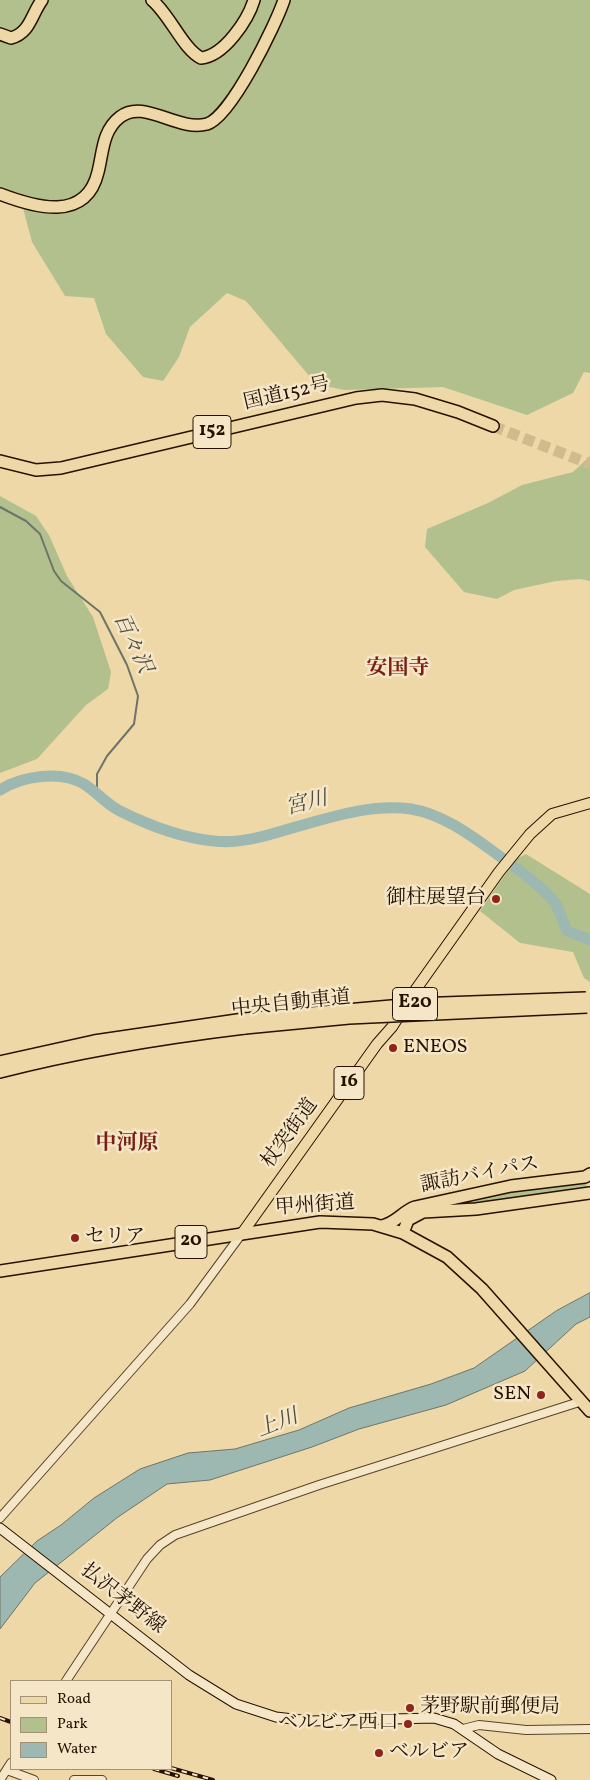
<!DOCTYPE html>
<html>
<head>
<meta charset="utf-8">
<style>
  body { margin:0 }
  #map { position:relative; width:590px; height:1780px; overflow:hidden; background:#eed8a7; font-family:Vollkorn,serif }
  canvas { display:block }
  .legend { position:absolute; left:10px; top:1680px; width:162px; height:90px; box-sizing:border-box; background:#f4e6c6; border:1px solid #a29177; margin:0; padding:6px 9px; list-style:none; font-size:15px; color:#261100 }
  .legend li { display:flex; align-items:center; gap:10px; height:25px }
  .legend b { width:25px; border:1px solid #a29177 }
</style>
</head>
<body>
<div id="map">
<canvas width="590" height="1780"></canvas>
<ul class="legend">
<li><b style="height:6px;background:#eed8a7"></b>Road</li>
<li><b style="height:14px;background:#b2c08d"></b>Park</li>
<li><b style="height:14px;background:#9cb8b1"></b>Water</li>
</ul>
</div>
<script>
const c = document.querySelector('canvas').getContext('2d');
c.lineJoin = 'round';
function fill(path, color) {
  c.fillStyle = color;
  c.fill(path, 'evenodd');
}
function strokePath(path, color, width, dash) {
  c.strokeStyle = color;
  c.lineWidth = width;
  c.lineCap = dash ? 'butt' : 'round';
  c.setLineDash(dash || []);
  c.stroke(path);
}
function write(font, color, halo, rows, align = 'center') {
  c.font = font + ' Vollkorn,"Noto Serif JP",serif';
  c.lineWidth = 5;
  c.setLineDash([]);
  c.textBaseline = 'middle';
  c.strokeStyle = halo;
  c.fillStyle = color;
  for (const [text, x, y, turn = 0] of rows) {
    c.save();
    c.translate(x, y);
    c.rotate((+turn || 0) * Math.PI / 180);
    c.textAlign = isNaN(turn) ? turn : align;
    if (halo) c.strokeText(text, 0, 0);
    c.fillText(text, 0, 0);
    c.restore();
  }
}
fill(new Path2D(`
  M0 0H590V373L584 372 573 393 527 415 443 387 344 390 316 384 246 301 227 293 190 327 179 357 163 381 143 377 106 334 94 298 65 296 32 242 19 193 0 190Z
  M590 456V581L580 579 556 581 514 590 497 599 464 592 425 547 427 529 488 503 522 485 573 472Z
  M0 496 36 516 49 535 67 576 93 617 111 672 108 689 86 705 37 759 0 773Z
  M526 854 590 894V982L584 978 573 952 520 943 480 911 516 859Z
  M586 1183 588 1192 533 1199 420 1207 491 1193Z`), '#b2c08d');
const water = new Path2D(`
  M590 1293V1317L576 1324 525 1371 446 1405 359 1429 312 1447 210 1480 167 1484 118 1517 35 1583 0 1629V1577L37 1541 61 1525 94 1498 140 1469 188 1453 235 1449 299 1430 349 1408 431 1384 474 1368 556 1311Z`);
fill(water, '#9cb8b1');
strokePath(water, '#6d756a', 1);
strokePath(new Path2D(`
  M0 507 26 521 40 534 54 571 61 581 100 612 127 665 138 696 134 724 107 756 97 774V795`), '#6d756a', 2);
strokePath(new Path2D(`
  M0 790C22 776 60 770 84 784 97 792 106 804 120 811 148 825 182 838 214 841 240 844 266 836 292 828 328 818 372 803 411 809 442 814 469 834 494 852 514 867 539 883 555 903 560 911 563 922 567 931L590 940`), '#9cb8b1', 11);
strokePath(new Path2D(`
  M493 426 590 464`), '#d0ba8e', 11, [11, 5.5]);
const tertiary = new Path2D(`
  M0 1518 190 1304 243 1232
  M66 1681 147 1559 160 1545 175 1535 319 1485 576 1403
  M463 1729 479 1725 526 1730 590 1729
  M7 1770 34 1780
  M0 1780 11 1763
  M74 1780H102`);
const secondary = new Path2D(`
  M0 1528 189 1675 236 1704 276 1717 310 1721 434 1718 454 1724 498 1754 551 1780`);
const primary = new Path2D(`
  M243 1232 377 1044 392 1027 414 992 499 872 530 834 552 814 590 803`);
const trunk = new Path2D(`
  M152 0C170 15 183 49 201 58 224 56 248 20 254 0
  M0 34 11 38C30 33 31 15 42 0
  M0 194C34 207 86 223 98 172 103 153 102 131 120 117 144 98 177 132 207 124 231 117 276 24 284 0
  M0 461 36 470 61 468 356 398 382 395 415 399 458 412 493 426
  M382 1226C396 1223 402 1212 415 1207L511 1186 585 1177 590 1174
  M403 1233 408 1220 423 1212 476 1209 590 1193
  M0 1271 320 1222 373 1224 403 1233 447 1257 482 1289 590 1411`);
const motorway = new Path2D(`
  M0 1062 94 1041 244 1019
  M0 1072C81 1051 162 1038 245 1028`);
strokePath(tertiary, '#58432a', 10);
strokePath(secondary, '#261100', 11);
strokePath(primary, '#261100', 12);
strokePath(trunk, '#261100', 14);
strokePath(motorway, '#261100', 14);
strokePath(tertiary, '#f4e6c6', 8);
strokePath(secondary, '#f4e6c6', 9);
strokePath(primary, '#eed8a7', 10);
strokePath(trunk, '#eed8a7', 11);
strokePath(motorway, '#eed8a7', 11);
const rail = new Path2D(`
  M0 1718 11 1722
  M171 1768 213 1780
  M154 1769 178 1776`);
strokePath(rail, '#261100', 4);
strokePath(rail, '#f4e6c6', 2, [5.5]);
const motorwayBridge = new Path2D(`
  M244 1019 414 1004 586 998
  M245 1028 349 1018 587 1007`);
strokePath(motorwayBridge, '#261100', 14, []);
strokePath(motorwayBridge, '#eed8a7', 11);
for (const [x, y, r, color] of [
  [496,899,5,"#8f2418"],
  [393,1048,5,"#8f2418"],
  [75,1238,5,"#8f2418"],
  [541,1395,5,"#8f2418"],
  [410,1708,5,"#8f2418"],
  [408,1724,5,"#8f2418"],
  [379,1753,5,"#8f2418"]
]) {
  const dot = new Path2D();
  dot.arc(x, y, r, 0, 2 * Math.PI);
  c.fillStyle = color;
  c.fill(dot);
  strokePath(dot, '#f4e6c6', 2);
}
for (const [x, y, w] of [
  [212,432,38],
  [415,1004,45],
  [349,1083,30],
  [191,1242,32]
]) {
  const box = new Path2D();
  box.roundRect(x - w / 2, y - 16.5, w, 33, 4);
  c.fillStyle = '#f4e6c6';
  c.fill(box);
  strokePath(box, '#261100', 1);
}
write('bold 19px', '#261100', null, [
  ["152",212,432],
  ["E20",415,1004],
  ["16",349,1083],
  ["20",191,1242]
]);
write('20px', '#261100', '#f4e6c6', [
  ["国道152号",287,395,-13],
  ["中央自動車道",291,1005,-6],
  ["杖突街道",291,1134,-54],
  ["諏訪バイパス",480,1176,-11],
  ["甲州街道",315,1207,-4],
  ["払沢茅野線",122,1600,38]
]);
write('20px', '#261100', '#f4e6c6', [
  ["御柱展望台",486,899,"right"],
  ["ENEOS",403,1048],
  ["セリア",85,1238],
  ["SEN",531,1395,"right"],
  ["茅野駅前郵便局",420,1708],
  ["ベルビア西口",398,1724,"right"],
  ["ベルビア",389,1753]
], 'left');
write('italic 21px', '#4f4b3e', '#f4e6c6', [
  ["百々沢",131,644,65],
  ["宮川",307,805,-14],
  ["上川",278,1425,-21]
]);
write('bold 21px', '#7a1f14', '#f4e6c6', [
  ["安国寺",398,670],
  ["中河原",127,1145]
]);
</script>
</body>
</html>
